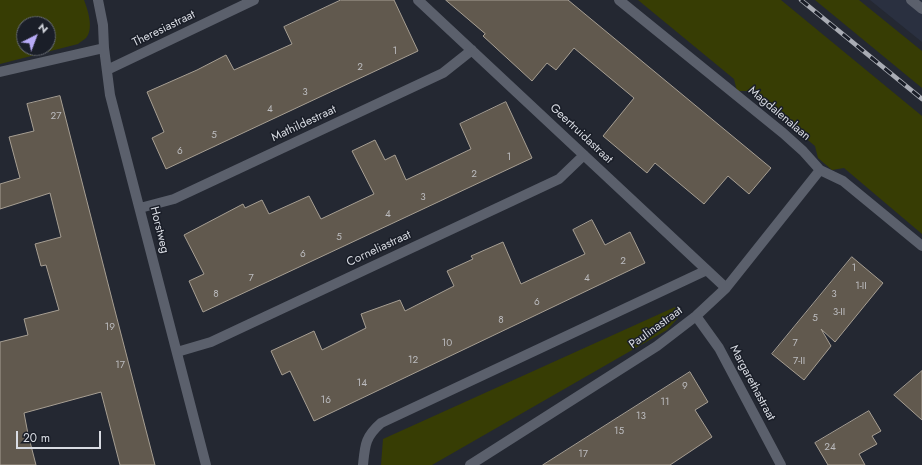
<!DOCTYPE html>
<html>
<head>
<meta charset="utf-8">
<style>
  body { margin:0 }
  #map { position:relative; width:922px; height:465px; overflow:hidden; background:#242832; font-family:Jost,sans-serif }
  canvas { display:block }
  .north { position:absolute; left:16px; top:16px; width:40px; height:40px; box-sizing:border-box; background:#1a1e28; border:1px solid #666a73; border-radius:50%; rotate:42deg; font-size:11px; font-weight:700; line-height:16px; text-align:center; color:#d9dce3 }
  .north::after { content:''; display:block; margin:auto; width:14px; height:18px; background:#b8abf7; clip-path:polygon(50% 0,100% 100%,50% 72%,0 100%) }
  .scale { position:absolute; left:16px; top:431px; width:85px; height:18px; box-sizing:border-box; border:2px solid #d9dce3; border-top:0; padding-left:5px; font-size:12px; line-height:14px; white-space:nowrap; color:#d9dce3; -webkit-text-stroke:3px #1a1e28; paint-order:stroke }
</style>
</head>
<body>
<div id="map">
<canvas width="922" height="465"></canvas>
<div class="north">N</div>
<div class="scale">20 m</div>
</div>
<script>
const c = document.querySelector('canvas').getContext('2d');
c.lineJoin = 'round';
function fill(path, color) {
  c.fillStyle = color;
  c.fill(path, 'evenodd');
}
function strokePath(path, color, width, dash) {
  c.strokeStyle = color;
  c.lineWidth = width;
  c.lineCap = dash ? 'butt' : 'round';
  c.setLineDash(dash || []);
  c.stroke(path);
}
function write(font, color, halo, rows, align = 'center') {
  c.font = font + ' Jost,sans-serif';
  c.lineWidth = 3;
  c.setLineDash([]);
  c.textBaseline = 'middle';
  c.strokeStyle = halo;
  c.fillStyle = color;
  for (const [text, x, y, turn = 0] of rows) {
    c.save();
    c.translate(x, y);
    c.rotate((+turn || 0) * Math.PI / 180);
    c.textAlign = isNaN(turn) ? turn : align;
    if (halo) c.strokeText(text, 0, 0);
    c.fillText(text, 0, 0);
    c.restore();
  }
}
fill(new Path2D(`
  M870 0H922V42Z`), '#2a3040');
fill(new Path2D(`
  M0 0H84C88 10 94 29 86 38 84 40 80 42 78 44L0 64ZM24 24H48V48H24Z
  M638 0H781L922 116V234L844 168 832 170 818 158 815 146 749 91H737L734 79Z
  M815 0H859L922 51V88Z
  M675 307 678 318 667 330 432 465H381L383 439Z`), '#373d04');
const building = new Path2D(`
  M341 0H394L418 51 166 169 152 138 164 132 147 92 197 70 226 55 234 70 292 44 284 27Z
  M446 0H568L771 168 749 194 728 176 704 204 655 163 647 173 603 136 634 98 574 48 556 70 547 63 532 81 483 36 485 34Z
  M60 96 114 307 155 465H120L101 392 24 413 28 434 36 465H0V342L28 335 24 319 59 310 46 265 41 266 35 244 61 237 50 193 0 209V184L20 178 9 137 34 131 27 104Z
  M506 102 532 158 203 312 189 281 204 274 184 235 243 204 245 208 262 200 269 214 309 196 321 219 374 194 352 151 375 140 385 160 395 155 406 180 471 149 460 124Z
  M592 220 605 245 630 232 645 263 314 421 290 371 282 375 271 351 314 331 322 350 366 328 361 314 400 300 405 311 454 286 447 271 473 259 471 256 503 242 521 284 585 254 573 230Z
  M852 257 883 283 835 342 821 329 831 346 804 380 772 354Z
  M922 371V420L894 395Z
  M690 372 708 402 695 410 712 437 670 465H543Z
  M869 411 881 431 872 436 877 444 859 454 865 465H828L815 443Z`);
fill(building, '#61594e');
strokePath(building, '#a79f93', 1);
strokePath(new Path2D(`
  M98 0 103 25 104 48 110 95 206 465
  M418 0 726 288
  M619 0 783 133 803 151 820 170 843 181 922 246
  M911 0 922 9
  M107 70 254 0
  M0 72 104 48
  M140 208 174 199 443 73 472 50
  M696 316 719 348 781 465
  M177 352 211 342 559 179 584 155
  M363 465C365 445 365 437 381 423L707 270
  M470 465 657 346 696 316 726 288 820 170`), '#5b606c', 10);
const rail = new Path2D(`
  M801 0 922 99`);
strokePath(rail, '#a9acb4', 4.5);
strokePath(rail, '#1a1e28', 3, [9]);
write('10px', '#bbbbbe', null, [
  ["1",395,52],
  ["2",360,68],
  ["3",305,93],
  ["4",270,110],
  ["27",56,117],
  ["5",214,136],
  ["6",180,152],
  ["1",509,158],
  ["2",474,175],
  ["3",423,198],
  ["4",388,215],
  ["5",339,238],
  ["6",303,255],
  ["2",623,262],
  ["1",854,269],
  ["7",251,279],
  ["4",587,279],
  ["1-II",861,287],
  ["8",216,295],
  ["3",834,295],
  ["6",537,303],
  ["3-II",839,313],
  ["5",815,319],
  ["8",501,321],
  ["19",110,328],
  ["10",447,344],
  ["7",795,344],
  ["12",413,361],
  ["7-II",799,362],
  ["17",120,366],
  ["14",362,384],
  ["9",685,387],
  ["16",326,401],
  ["11",665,403],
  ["13",641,417],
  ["15",619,432],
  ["24",830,448],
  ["17",583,455]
]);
write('12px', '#d9dce3', '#1a1e28', [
  ["Theresiastraat",164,29,-26],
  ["Magdalenalaan",779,114,40],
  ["Mathildestraat",304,124,-25],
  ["Geertruidastraat",581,134,43],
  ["Horstweg",159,230,76],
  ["Corneliastraat",379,249,-25],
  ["Paulinastraat",656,328,-36],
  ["Margarethastraat",752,383,62]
]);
</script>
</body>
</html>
